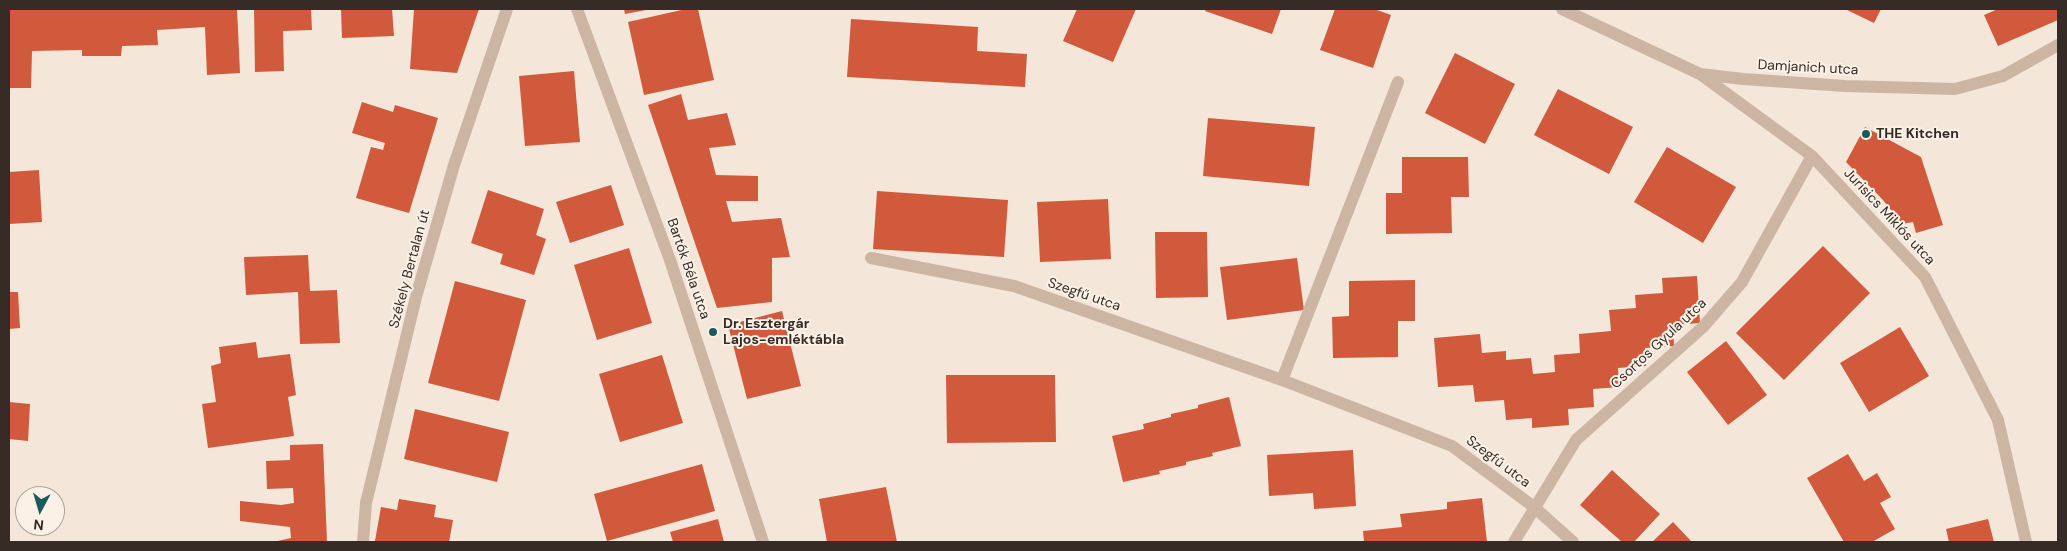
<!DOCTYPE html>
<html>
<head>
<meta charset="utf-8">
<style>
  body { margin:0 }
  #map { position:relative; width:2067px; height:551px; overflow:hidden; background:#f4e6d9; font-family:"DM Sans",sans-serif }
  canvas { display:block }
  .frame { position:absolute; inset:0; border:10px solid #372b26; pointer-events:none }
  .north { position:absolute; left:15px; top:486px; width:50px; height:50px; box-sizing:border-box; background:#fbf1e6; border:1px solid #ada299; border-radius:50%; rotate:186deg; font-size:14px; font-weight:700; line-height:20px; text-align:center; color:#372b26 }
  .north::after { content:''; display:block; margin:auto; width:18px; height:22px; background:#195a5c; clip-path:polygon(50% 0,100% 100%,50% 72%,0 100%) }
</style>
</head>
<body>
<div id="map">
<canvas width="2067" height="551"></canvas>
<div class="frame"></div>
<div class="north">N</div>
</div>
<script>
const c = document.querySelector('canvas').getContext('2d');
c.lineJoin = 'round';
function fill(path, color) {
  c.fillStyle = color;
  c.fill(path, 'evenodd');
}
function strokePath(path, color, width, dash) {
  c.strokeStyle = color;
  c.lineWidth = width;
  c.lineCap = dash ? 'butt' : 'round';
  c.setLineDash(dash || []);
  c.stroke(path);
}
function write(font, color, halo, rows, align = 'center') {
  c.font = font + ' "DM Sans",sans-serif';
  c.lineWidth = 4;
  c.setLineDash([]);
  c.textBaseline = 'middle';
  c.strokeStyle = halo;
  c.fillStyle = color;
  for (const [text, x, y, turn = 0] of rows) {
    c.save();
    c.translate(x, y);
    c.rotate((+turn || 0) * Math.PI / 180);
    c.textAlign = isNaN(turn) ? turn : align;
    if (halo) c.strokeText(text, 0, 0);
    c.fillText(text, 0, 0);
    c.restore();
  }
}
fill(new Path2D(`
  M9 9H237L240 73 207 75 205 27 157 30 158 45 122 46 121 56H82V50L32 51 31 88H9Z
  M254 9H311L312 30 283 31 284 71 255 72Z
  M341 9H392L394 36 342 38Z
  M414 9H479L457 73 410 69Z
  M624 9H646V10L625 14Z
  M686 9H698L714 80 644 95 628 22Z
  M1077 9H1136L1113 62 1063 41Z
  M1206 9H1281L1272 34 1205 11Z
  M1335 9H1374L1391 15 1373 68 1320 50Z
  M1845 9H1881L1874 23Z
  M1998 9H2058V20L1998 46 1984 15Z
  M851 19 978 27 977 51 1027 54 1025 87 847 77Z
  M1455 53 1515 84 1485 144 1425 113Z
  M574 71 580 142 525 146 519 76Z
  M1558 89 1633 127 1609 174 1534 135Z
  M681 94 688 120 727 113 736 145 709 148 716 175 758 176V201H726L732 222 781 218 790 257 772 258V302L717 308 648 105Z
  M362 102 393 112 395 105 438 118 409 213 356 198 371 147 383 150 385 143 352 133Z
  M1208 118 1315 127 1309 186 1203 176Z
  M1865 127 1921 157 1943 225 1916 233 1913 222 1902 224 1883 200 1846 162Z
  M1667 147 1736 187 1703 243 1634 202Z
  M1402 157H1468L1469 197H1451L1452 233 1386 234V193H1402Z
  M39 170 42 222 9 224V172Z
  M611 185 624 225 570 243 556 202Z
  M488 190 544 209 536 235 546 239 534 275 500 264 503 254 471 243Z
  M877 191 1008 200 1004 257 873 249Z
  M1108 199 1111 259 1040 262 1037 202Z
  M1155 232H1207L1208 297 1156 298Z
  M1823 246 1870 293 1784 380 1736 333Z
  M629 248 652 323 597 340 574 265Z
  M308 255 310 291 337 290 340 343 300 344 298 292 246 295 244 257Z
  M1297 258 1304 310 1227 320 1220 267Z
  M1697 276 1700 323 1673 325 1674 346 1645 348 1646 366 1618 368 1619 387 1593 389 1594 407 1568 409 1569 425 1532 428V418L1506 420 1504 400 1475 402 1473 385 1438 387 1434 338 1480 334 1482 353 1506 351V360L1531 358 1533 374 1555 372 1554 355 1580 353 1579 334 1611 331 1609 310 1636 308 1635 295 1663 293 1662 278Z
  M1415 280V321H1398V357L1333 358 1332 317 1349 316V281Z
  M455 281 526 300 499 401 428 383Z
  M9 292H18L20 328 9 329Z
  M782 311 801 386 747 399 728 325Z
  M1900 327 1929 376 1869 412 1840 363Z
  M1726 341 1767 395 1728 425 1687 372Z
  M256 342 258 358 290 354 296 395 288 397 294 436 208 448 202 404 216 402 211 366 221 363 219 347Z
  M662 355 683 423 620 442 599 374Z
  M946 375H1055L1056 442 947 443Z
  M1229 397 1241 446 1212 453 1213 456 1186 462V465L1159 471 1160 474 1123 482 1112 436 1144 429 1143 424 1171 417V414L1198 408V405Z
  M9 402 30 404 28 441 9 439Z
  M415 409 509 432 497 482 404 459Z
  M323 444 327 542H273L291 538 290 527 240 521V501L281 505 294 503 293 488 267 489 266 461 290 460V445Z
  M1353 450 1356 506 1314 509 1313 493 1269 496 1267 455Z
  M1848 454 1864 481 1877 473 1891 497 1880 503 1895 529 1872 542H1844L1807 478Z
  M702 464 715 511 607 541 594 494Z
  M1612 470 1660 514 1634 542H1622L1580 505Z
  M886 487 897 542H827L819 499Z
  M1482 498 1487 542H1364L1363 531 1402 527 1400 514 1447 509V502Z
  M399 499 436 505 434 517 453 520 449 542 375 541 381 507 397 510Z
  M718 519 724 542H673L670 532Z
  M1988 519 1994 542H1949L1946 529Z
  M1673 522 1692 542H1652Z`), '#d05a3b');
strokePath(new Path2D(`
  M577 9 670 260 763 542
  M1562 9 1700 74 1743 79 1845 86 1955 89 2003 76 2058 45
  M1700 74 1812 156 1925 277 1998 420 2026 542
  M871 258 1014 286 1282 380 1452 446 1534 507 1573 542
  M1282 380 1398 82
  M1514 542 1576 440 1703 327 1742 282 1812 156`), '#cdb5a4', 12);
strokePath(new Path2D(`
  M363 542 366 503 416 297 454 165 507 9`), '#cdb5a4', 12);
for (const [x, y, r, color] of [
  [1866,134,5,"#195a5c"],
  [713,332,5,"#195a5c"]
]) {
  const dot = new Path2D();
  dot.arc(x, y, r, 0, 2 * Math.PI);
  c.fillStyle = color;
  c.fill(dot);
  strokePath(dot, '#fbf1e6', 2);
}
write('14px', '#372b26', '#fbf1e6', [
  ["Damjanich utca",1808,68,3],
  ["Jurisics Miklós utca",1889,217,47],
  ["Székely Bertalan út",410,269,-75],
  ["Bartók Béla utca",688,269,71],
  ["Szegfű utca",1084,295,19],
  ["Csortos Gyula utca",1659,344,-43],
  ["Szegfű utca",1498,462,37]
]);
write('bold 14px', '#372b26', '#fbf1e6', [
  ["THE Kitchen",1876,134],
  ["Dr. Esztergár",723,324],
  ["Lajos-emléktábla",723,340]
], 'left');
</script>
</body>
</html>
